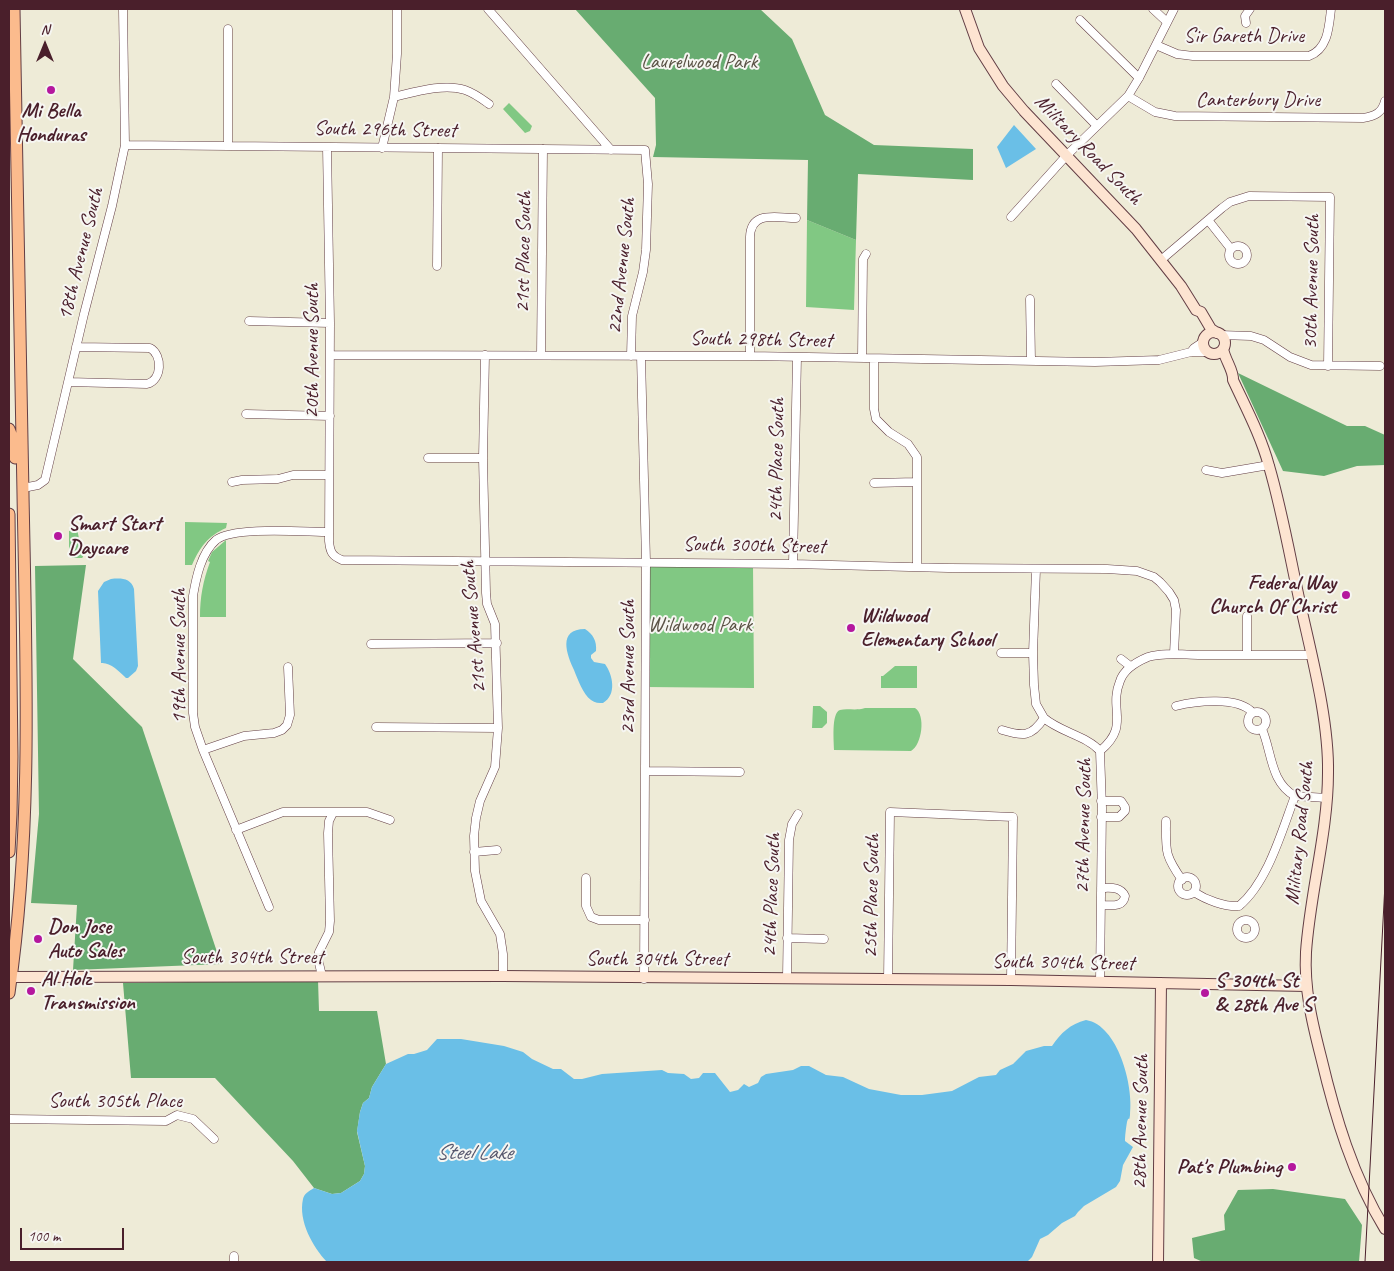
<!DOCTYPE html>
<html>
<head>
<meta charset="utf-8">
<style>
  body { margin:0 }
  #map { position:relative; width:1394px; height:1271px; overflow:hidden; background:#eeebd7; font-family:Caveat,sans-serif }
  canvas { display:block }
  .frame { position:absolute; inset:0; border:10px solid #4a1f2b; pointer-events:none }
  .north { position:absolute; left:20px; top:20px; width:50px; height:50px; -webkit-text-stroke:4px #f6f6f2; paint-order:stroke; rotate:0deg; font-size:14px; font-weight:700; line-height:20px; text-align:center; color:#4a1f2b }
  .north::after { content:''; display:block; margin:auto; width:18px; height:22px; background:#4a1f2b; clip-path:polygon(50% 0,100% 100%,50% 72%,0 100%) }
  .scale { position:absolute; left:20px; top:1228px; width:104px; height:22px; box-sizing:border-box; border:2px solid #4a1f2b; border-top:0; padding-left:6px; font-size:15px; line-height:18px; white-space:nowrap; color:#4a1f2b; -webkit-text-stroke:4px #f6f6f2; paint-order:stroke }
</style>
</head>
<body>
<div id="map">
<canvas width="1394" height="1271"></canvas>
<div class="frame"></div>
<div class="north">N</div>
<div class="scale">100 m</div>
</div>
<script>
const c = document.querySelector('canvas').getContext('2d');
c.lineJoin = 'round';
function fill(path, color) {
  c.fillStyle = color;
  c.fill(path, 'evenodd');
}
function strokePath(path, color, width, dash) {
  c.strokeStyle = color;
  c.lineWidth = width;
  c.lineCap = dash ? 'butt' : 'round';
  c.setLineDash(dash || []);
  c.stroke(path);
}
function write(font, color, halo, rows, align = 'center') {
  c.font = font + ' Caveat,sans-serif';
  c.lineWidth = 4;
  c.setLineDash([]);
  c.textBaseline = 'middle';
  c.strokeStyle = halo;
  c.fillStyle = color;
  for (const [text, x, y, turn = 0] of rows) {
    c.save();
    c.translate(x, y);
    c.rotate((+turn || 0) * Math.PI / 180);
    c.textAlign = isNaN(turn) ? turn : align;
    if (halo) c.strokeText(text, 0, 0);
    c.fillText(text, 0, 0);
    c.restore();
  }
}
fill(new Path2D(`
  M509 103 532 126 530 131 525 133 503 109Z
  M807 220 856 240 854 310 806 307Z
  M185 522 227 523 226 528C208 536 200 547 192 565H185Z
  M77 529 83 557 82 558H72L69 553V531Z
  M226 540V617H200C200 597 203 581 210 562L208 561 212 552Z
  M646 562 753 564 754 688 646 687Z
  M895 666H917V688H881V676H883Z
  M813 706H820L827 712V723L822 728H812Z
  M865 708H915C926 715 922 745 911 751L834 750C834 742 831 713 840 710 847 708 856 711 865 708Z`), '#81c883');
fill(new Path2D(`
  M575 9H760L792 39 825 115 874 145 973 149V180L858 174 856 240 807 220 808 160 653 157 656 145 655 98Z
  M1238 373 1347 426H1365L1385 435V465L1357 466 1324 476 1283 471Z
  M86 565 73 659 142 727 221 964 73 970 77 905 31 903 39 814 35 566Z
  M318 980 319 1011H377L386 1064 372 1087 369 1098 363 1103 360 1112 357 1132 365 1166 364 1174 360 1181 341 1193 332 1194 314 1188 293 1161 215 1078H131L123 983Z
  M1273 1189 1345 1199 1362 1225 1359 1262H1203L1194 1258 1192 1238 1225 1230 1224 1215 1238 1190Z`), '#68ac71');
fill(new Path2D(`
  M1014 125 1036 149 1006 168 997 147Z
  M111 579C121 578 131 578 134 589L138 666 136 671 128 678H126C119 671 110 662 101 663L98 591 104 582Z
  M585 629C593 634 597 641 596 651L591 655V658L594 662 605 664C613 675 617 695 603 703 599 703 595 703 591 700 583 694 578 680 574 670 567 655 557 629 585 629Z
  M1086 1020C1118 1025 1134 1086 1130 1115 1129 1123 1129 1115 1127 1122 1126 1128 1125 1136 1125 1141L1133 1147 1123 1165 1120 1181 1116 1187 1084 1206 1078 1212 1075 1216 1062 1223 1048 1235 1040 1239 1032 1257 1027 1262H327C313 1247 298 1221 303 1199 304 1194 309 1191 314 1188L332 1194 341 1193 360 1181 364 1174 365 1166 357 1131 360 1112 363 1103 369 1098 372 1087 386 1064 408 1054H414L427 1050 437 1039H461L504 1046 523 1052 532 1059 553 1069H561L574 1079H582L602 1074 662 1070 668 1073 684 1074 691 1079 699 1078 703 1073H715L730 1092 738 1090 744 1084 749 1087 758 1083 761 1077 766 1074 793 1070 801 1066H809L826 1075 843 1077 869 1089 901 1095H922L952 1091 979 1077 996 1075 1000 1070 1013 1064 1026 1051 1044 1046H1052C1061 1033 1070 1024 1086 1020Z`), '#6abfe7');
const street = new Path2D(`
  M488 9 611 150
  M1153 9 1167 22
  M1080 20 1139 78
  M1246 23 1245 16 1250 9
  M228 29V145
  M1156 45 1177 54 1193 56H1309C1328 49 1329 27 1331 9
  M1056 84 1097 126
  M1128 96 1155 112 1175 116 1363 118C1375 116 1382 113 1385 101
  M394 97C415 92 444 83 465 90 474 93 482 99 489 104
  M125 145 645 150 648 184 646 250 643 272 632 316 631 356
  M327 147 330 323 329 541C330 552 332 556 342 560L793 564 948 568 1107 569 1137 571 1154 577 1160 582 1169 592 1174 600 1176 610 1174 654
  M382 148 394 97 397 54V9
  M1011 217 1067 155 1128 96 1139 78 1174 9
  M1208 220 1231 249
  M1229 255a9 9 0 1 1 18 0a9 9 0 1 1-18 0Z
  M1161 260 1222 208 1230 202 1249 196 1330 197 1328 366
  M437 266 438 148
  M1030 299 1031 361
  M249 321 330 323
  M1220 335 1251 336 1264 340 1290 357 1311 365 1380 366
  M1191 352 1194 348 1203 342
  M330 355 750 356 1095 362 1159 360 1191 352H1208
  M485 355 483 458 486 593 487 604 495 624 498 728 495 767 480 801 476 818 474 836 475 871 481 901 500 934 503 954V976
  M541 355 543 149
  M641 356 646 562 644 979
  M750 356V237C751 210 776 218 796 218
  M862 358 863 259 866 254
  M874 359V409L876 419 889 432 908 444 917 457V567
  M68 382 147 384C162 380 163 355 150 348L76 347
  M246 414 330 416
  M428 458H483
  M1206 470 1222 473 1269 465
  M232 482 242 480 278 479 293 475H329
  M874 483 916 482
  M23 488 38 485 45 480 84 314 112 206 125 145 123 9
  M793 564 797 357
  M1036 569 1033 653 1034 685 1036 704 1044 718
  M371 644 497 643
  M1001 653H1033
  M1247 655V616
  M1121 659 1130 666
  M1176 706C1195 701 1239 696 1253 713
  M1248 721a9 9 0 1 1 18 0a9 9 0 1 1-18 0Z
  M376 727 498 728
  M1002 730C1022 736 1031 738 1044 718 1060 732 1087 736 1100 751
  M203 750 244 736 274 733 282 730 287 725 290 715 288 667
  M645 771 740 772
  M1295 796 1327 798
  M1101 801H1121L1125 807V811L1119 817H1101
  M1166 821C1166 851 1164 854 1182 880
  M236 830 283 812H367L390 820
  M474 852 497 850
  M1178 886a9 9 0 1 1 18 0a9 9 0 1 1-18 0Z
  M586 878V906L591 917 599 920H645
  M1194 892C1206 900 1225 907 1239 906
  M1101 905C1111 905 1123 908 1125 896 1120 886 1110 888 1101 888
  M1239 906C1268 882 1282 830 1295 796 1270 782 1272 752 1262 729
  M269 907 203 750 195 727 193 713V596C196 578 201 553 216 540 234 526 304 532 329 532
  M1237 929a9 9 0 1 1 18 0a9 9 0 1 1-18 0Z
  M787 938 824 939
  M322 976 318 959 319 952 329 932 330 921 328 833 329 821 333 813
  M787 978 789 840 792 824 798 814
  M888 980 890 812 1013 817 1011 980
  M1100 982 1102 808 1100 751C1131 725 1108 710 1120 681 1124 669 1136 662 1148 657 1164 652 1184 655 1201 655 1238 655 1275 655 1312 655
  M9 1119 166 1121 177 1115 193 1119 214 1139
  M234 1256V1262`);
const secondary = new Path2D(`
  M965 9 979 48 1003 86 1024 111 1136 229 1181 286 1196 310 1201 312 1211 329 1217 333
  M1203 343a11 11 0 1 1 22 0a11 11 0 1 1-22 0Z
  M1223 349C1225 360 1234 371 1233 380 1246 408 1261 436 1269 466 1283 514 1291 563 1302 612 1313 661 1329 723 1328 773 1328 832 1310 893 1306 952 1304 989 1312 1022 1321 1057 1335 1116 1353 1177 1385 1229
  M9 977 503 976 1011 980 1306 986
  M1158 1262 1161 983`);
const primary = new Path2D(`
  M9 429 14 442 15 458
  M9 514 12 757 11 814 9 852
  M9 993C33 827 26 661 23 494 19 332 18 170 14 9`);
strokePath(street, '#633e45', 9);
strokePath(secondary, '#633e45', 12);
strokePath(primary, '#633e45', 13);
strokePath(street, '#fff', 8);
strokePath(secondary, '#fde4d1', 10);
strokePath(primary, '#fbbb8d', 11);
strokePath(new Path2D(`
  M1365 1262 1385 884`), '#4a1f2b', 1);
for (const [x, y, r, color] of [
  [51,90,5,"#b5179e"],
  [58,536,5,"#b5179e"],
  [1346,595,5,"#b5179e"],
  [851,628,5,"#b5179e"],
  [38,939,5,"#b5179e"],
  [31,991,5,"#b5179e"],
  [1205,993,5,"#b5179e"],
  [1292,1167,5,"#b5179e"]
]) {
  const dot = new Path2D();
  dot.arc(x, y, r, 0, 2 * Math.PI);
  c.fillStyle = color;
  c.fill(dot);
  strokePath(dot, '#f6f6f2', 2);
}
write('21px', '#4a1f2b', '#f6f6f2', [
  ["Sir Gareth Drive",1244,36],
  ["Canterbury Drive",1258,100],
  ["South 296th Street",385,130,1],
  ["Military Road South",1088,150,46],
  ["21st Place South",524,252,-89],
  ["18th Avenue South",81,254,-76],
  ["22nd Avenue South",622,266,-84],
  ["30th Avenue South",1312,282,-89],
  ["South 298th Street",761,340,1],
  ["20th Avenue South",312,351,-90],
  ["24th Place South",777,460,-89],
  ["South 300th Street",754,546,1],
  ["21st Avenue South",474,627,-95],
  ["19th Avenue South",179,656,-90],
  ["23rd Avenue South",628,667,-90],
  ["27th Avenue South",1084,826,-89],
  ["Military Road South",1300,833,-84],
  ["24th Place South",772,895,-88],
  ["25th Place South",872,896,-89],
  ["South 304th Street",252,957],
  ["South 304th Street",657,959],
  ["South 304th Street",1063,963,1],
  ["South 305th Place",115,1101],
  ["28th Avenue South",1141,1122,-89]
]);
write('21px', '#5a5245', '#f6f6f2', [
  ["Laurelwood Park",699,62],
  ["Wildwood Park",700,625]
]);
write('bold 21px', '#4a1f2b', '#f6f6f2', [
  ["Mi Bella",51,111,"center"],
  ["Honduras",51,135,"center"],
  ["Smart Start",68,524],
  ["Daycare",68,548],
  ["Federal Way",1336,583,"right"],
  ["Church Of Christ",1336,607,"right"],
  ["Wildwood",861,616],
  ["Elementary School",861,640],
  ["Don Jose",48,927],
  ["Auto Sales",48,951],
  ["Al Holz",41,979],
  ["Transmission",41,1003],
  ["S 304th St",1215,981],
  ["& 28th Ave S",1215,1005],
  ["Pat's Plumbing",1282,1167,"right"]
], 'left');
write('italic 22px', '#55576d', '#f6f6f2', [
  ["Steel Lake",474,1153]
]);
</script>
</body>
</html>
